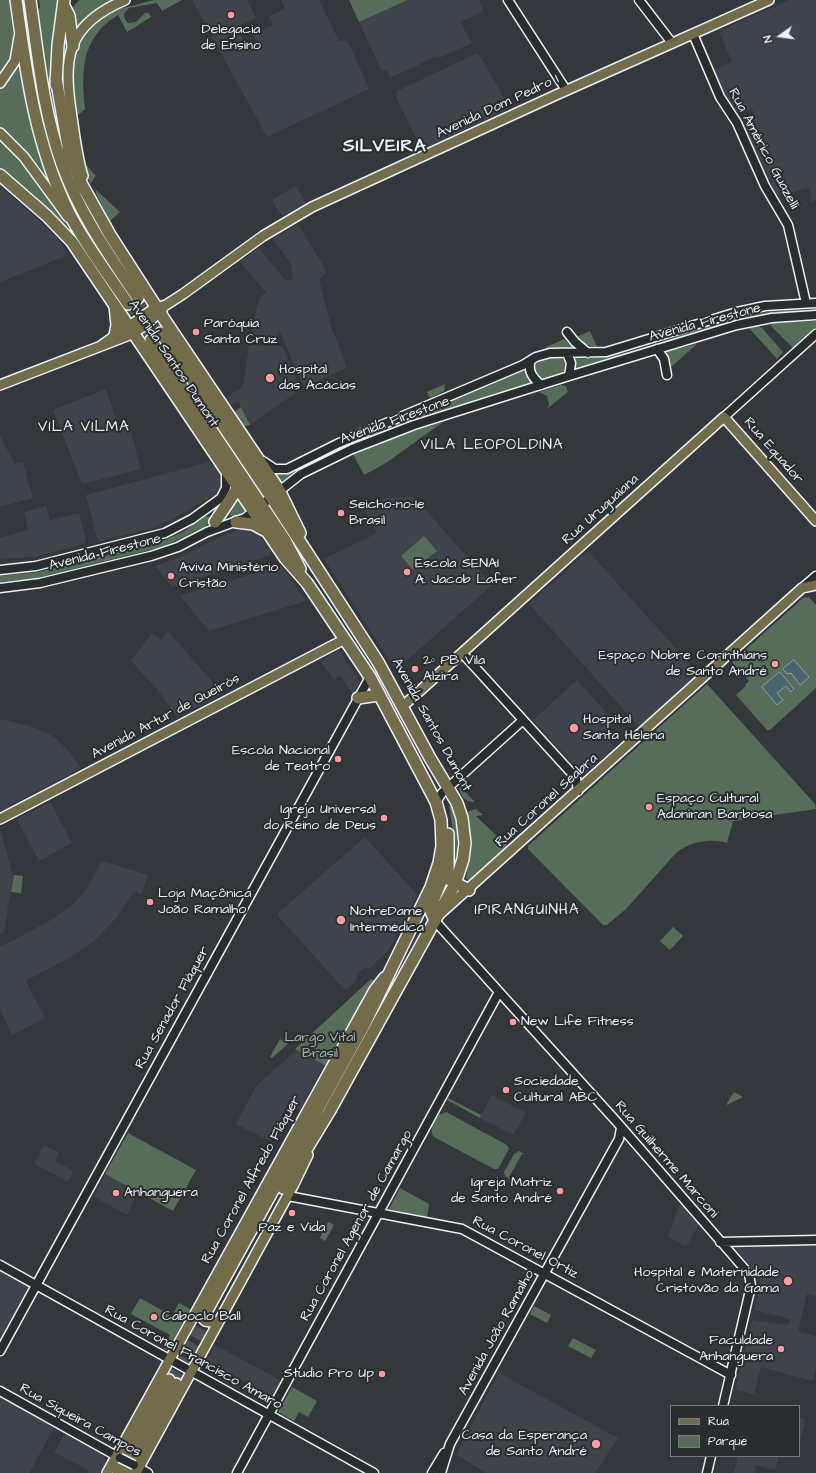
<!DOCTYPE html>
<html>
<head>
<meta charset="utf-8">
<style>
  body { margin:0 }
  #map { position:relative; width:816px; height:1473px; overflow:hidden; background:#34373c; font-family:"Architects Daughter",sans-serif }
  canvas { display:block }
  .legend { position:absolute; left:670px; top:1405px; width:130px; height:52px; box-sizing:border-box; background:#2a2d2e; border:1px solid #767b7f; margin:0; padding:5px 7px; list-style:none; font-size:12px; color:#e8f1f8 }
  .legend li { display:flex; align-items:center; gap:8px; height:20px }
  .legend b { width:20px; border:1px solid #767b7f }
  .north { position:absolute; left:760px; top:16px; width:40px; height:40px; -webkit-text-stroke:3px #2a2d2e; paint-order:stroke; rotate:256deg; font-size:11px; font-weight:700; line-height:16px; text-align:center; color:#e8f1f8 }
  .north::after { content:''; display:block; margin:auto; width:14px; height:18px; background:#e8f1f8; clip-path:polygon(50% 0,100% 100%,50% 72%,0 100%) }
</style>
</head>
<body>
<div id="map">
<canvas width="816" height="1473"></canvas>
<ul class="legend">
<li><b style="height:5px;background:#726c4b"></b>Rua</li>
<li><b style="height:11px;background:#586d59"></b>Parque</li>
</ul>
<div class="north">N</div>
</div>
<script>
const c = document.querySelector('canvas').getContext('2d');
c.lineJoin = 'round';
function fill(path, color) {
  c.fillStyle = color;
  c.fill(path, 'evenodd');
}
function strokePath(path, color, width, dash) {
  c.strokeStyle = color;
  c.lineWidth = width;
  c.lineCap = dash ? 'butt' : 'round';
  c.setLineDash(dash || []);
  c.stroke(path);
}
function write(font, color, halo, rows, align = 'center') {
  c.font = font + ' "Architects Daughter",sans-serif';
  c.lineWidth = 4;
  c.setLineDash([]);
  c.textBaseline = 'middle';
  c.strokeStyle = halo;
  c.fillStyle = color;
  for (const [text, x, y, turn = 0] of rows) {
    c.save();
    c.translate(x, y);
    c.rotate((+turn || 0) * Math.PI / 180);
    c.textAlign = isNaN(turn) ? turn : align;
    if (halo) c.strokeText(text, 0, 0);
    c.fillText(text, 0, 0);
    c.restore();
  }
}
fill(new Path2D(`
  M192 0H247L256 18 237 27 248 50 258 45 253 34 273 25 269 16 285 9 281 0H319L339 41 345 40 350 45 369 89 267 137Z
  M408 0H479L483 11 460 22 472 43 439 58 435 57 390 78 387 70 382 71 359 22Z
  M789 0H816V199L811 203 810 188 777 196 743 124 756 118 752 109 738 115 727 100 714 70 732 62 719 31Z
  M478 53 510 108 425 148H421L396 97 397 91Z
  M0 186 56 236 68 255 0 282Z
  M296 186 306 203 284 215 280 214 272 200Z
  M298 224 327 272 319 279 331 326 347 368 304 387 279 330 277 338 251 335 259 298 266 292 240 262 259 248 286 281 293 279 291 263 272 239Z
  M249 345 282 346 301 389 250 425 238 401 229 406 224 399 243 386Z
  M106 389 118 425 124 423 129 425 141 469 84 484 81 482 53 410Z
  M0 436 15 464 23 462 33 498 0 507Z
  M209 462 217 468 221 479 220 489 217 494 169 521 152 528 101 541 97 538 86 495Z
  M414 497 492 585 396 670 324 559 377 533 364 509 385 498Z
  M46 506 50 520 79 513 86 539 84 544 34 557 0 559V538L28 530 24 512Z
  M240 530H248L261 537 271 551 270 555 172 587 155 566 185 555 224 535Z
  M588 551 699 674 639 727 529 604Z
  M281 565 306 601 209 631 180 596Z
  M168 631 223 694 177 717 157 689 131 661 152 633 161 640Z
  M339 650 360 682 353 695 340 675 334 680 320 661Z
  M577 680 615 722 602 733 615 747 586 774H582L533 720Z
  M0 719 30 726 54 737 67 749 81 768 0 811Z
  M50 802 72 843 39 861 17 819Z
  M0 828 13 876 4 932 0 934Z
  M365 837 417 895 403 924 394 932 396 935 389 950 370 968H364L357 974 356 981 347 989H344L278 916 279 912Z
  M103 861 148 875 141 895 134 891 118 916 93 942 72 956 26 981 45 1018 12 1035 0 1009V947L46 923 70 907 87 889 101 862Z
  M297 1050 324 1065 300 1110 288 1104 269 1141 236 1124 257 1085Z
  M492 1095 526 1113 513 1135 480 1118Z
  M44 1145 59 1153 55 1161 73 1171 68 1182 34 1164Z
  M105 1174 138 1192 127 1215 94 1197Z
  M682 1205 699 1224 686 1247 668 1237 679 1206Z
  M733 1245 816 1246V1296L807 1294 798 1332 816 1336V1366L813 1381 761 1367 754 1394 737 1390 736 1388 752 1320 789 1325 791 1319 754 1310 760 1286V1280Z
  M0 1270 27 1285 28 1288 0 1338Z
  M215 1345 282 1381 273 1397 206 1361Z
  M499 1373 618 1438 595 1473H487L456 1455Z
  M0 1396 53 1425 54 1428 29 1473H0Z
  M799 1418 804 1419 805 1422 799 1446Z
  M66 1434 104 1455 105 1463 100 1473H87L88 1470 54 1452 64 1435Z
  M738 1456H779L775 1470 756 1465 754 1473H734Z`), '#3f434c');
fill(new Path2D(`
  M0 0H9L14 42 11 62 0 77Z
  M39 0H60L51 88H49L37 14 40 7Z
  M80 0H117L110 3 66 54 63 79 64 111C62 83 55 19 80 0Z
  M154 0H182L162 11 157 3 129 8 124 14 125 19 128 23 136 22 145 13H149L151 17 127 32 118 15C81 38 81 70 85 109L75 118C74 102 71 84 71 68 72 50 94 14 113 10 125 8 141 3 154 0Z
  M349 0H408L359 22Z
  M19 63 33 130 52 192 0 129V86L12 75Z
  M0 135C32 166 56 207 79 246L0 167Z
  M84 163 96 176 90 184Z
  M95 189 120 212 110 221 97 196Z
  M816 309V312L784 313 736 321 576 370 574 369V358C621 362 677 334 723 321 754 312 784 310 816 309Z
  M816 321V328L793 348 771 326 772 323Z
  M758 326 762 328 783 352 777 359 749 328Z
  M590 331 597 347 583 344 578 341V336Z
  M564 339 575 349 557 348 545 349 546 347Z
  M697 344 671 367H669L664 352Z
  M552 357 565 360C573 373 553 379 543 380 539 380 537 377 534 375V366L543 359Z
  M525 369 532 384C461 406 391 426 324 459 309 466 291 473 280 485L271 471 333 450Z
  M445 384 444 391 430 398 427 392Z
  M561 385 566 386 568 392 548 408 549 404 547 396 539 392Z
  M241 407 250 425 247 426 242 425 233 413Z
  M443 422 386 463 364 475 353 454 409 432Z
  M238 497 249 510 238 515 229 516 231 509Z
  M206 516 210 517 211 521 206 526 169 544 142 552 36 578 0 582V576L39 572 158 543 183 532Z
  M424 536 437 551 413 570 401 556Z
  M809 597 816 605V688L770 730H767L736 695 746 686 745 685 749 681 732 662 803 598Z
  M707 684 815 804 816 809 733 821 727 843C710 838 690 842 676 853L626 909 607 925H603L528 849V846Z
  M465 786V792L475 802C465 802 461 797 459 788Z
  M449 806H451C460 829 459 851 453 874L451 869 454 837Z
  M476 809 483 815 476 816 497 836 504 837 507 842 506 849 469 881 466 878 471 846 467 812Z
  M14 875 23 876 21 893 11 892Z
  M673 927 683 936 670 950 660 941Z
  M371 979 374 980 335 1048 328 1067 295 1049Z
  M280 1039 288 1044 272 1058 270 1057Z
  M734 1092 743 1097 727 1105V1103Z
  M448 1098 481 1115 480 1118 447 1100Z
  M446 1112 507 1145 509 1149 498 1169H494L434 1137C428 1129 434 1122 439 1115Z
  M128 1133 196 1170 173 1211 105 1174Z
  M519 1151 526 1155 522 1154 509 1177 512 1180 505 1176 504 1172 514 1154Z
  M400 1188 429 1204 427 1217 389 1209Z
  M328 1222 334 1225 325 1241 320 1238Z
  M140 1298 172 1316 179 1303 190 1309 168 1350 163 1349 170 1335 131 1314Z
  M534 1306 551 1315 547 1323 530 1314Z
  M573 1338 596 1350 591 1358 568 1346Z
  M292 1387 317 1401 308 1417 299 1412 294 1421 278 1412Z`), '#586d59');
const water = new Path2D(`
  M794 660 809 677 800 685 791 673 787 674 783 669Z
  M780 672 794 689 791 692 786 686 777 693 783 700 777 705 762 687Z`);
fill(water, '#49656e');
strokePath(water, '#899da5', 1);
strokePath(new Path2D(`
  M138 298 161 333
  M128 304 151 340
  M169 1380 207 1310
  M176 1384 214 1314`), '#4f5358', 11, [11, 5.5]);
const secondary = new Path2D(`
  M508 0 566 90
  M639 0 672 43
  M693 34 720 97 737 123 765 186 788 225 806 303
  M567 332 575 342 588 353
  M657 349 664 359 667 375
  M567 353 571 363 569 376
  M531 360C527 371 533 378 541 385
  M724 417 816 334
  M263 461 275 469H287L339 443 523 365 536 357 550 353 606 352 737 312 765 306 816 303
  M0 570 36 566 165 533 192 519 221 498 226 488V471
  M0 588 40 583 151 556 178 547 207 532 245 518 301 474 352 449 414 425 569 376 737 325 772 318 816 315
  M802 588 816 576
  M462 653 576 778 578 791
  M436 802 442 793 523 720
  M435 921 616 1121 749 1274 751 1286 723 1406
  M288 1196 462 1229 731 1375
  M720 1242 816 1240
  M0 1265 374 1473
  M0 1351 370 677
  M0 1391 120 1458
  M134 1465 148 1473
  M237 1473 499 992
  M432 1473 444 1453
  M441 1473 450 1444 619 1139 621 1128
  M707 1473 711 1456`);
const primary = new Path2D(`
  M0 83 15 61 19 37
  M0 133 24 157 68 217
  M83 176C77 157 75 137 72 117 63 59 65 25 125 0
  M102 345 152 310 166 305 183 294 263 236 312 207 556 95 769 0
  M0 385 127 336 146 325 163 308
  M403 706 724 417 816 521
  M0 819 345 639
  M440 914 802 588 816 585
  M196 1312 205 1321 217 1323
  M107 1473 374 990 384 977
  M136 1473 294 1184 308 1155`);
const highway = new Path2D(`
  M16 0C26 74 36 147 70 215 86 246 109 275 128 304
  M30 0C38 55 43 111 62 164 79 213 109 255 138 298
  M65 8 69 16 73 46
  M56 78 69 152 82 185 110 235 164 319 279 490 300 533
  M56 85 58 45 64 0
  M0 175 47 216 72 242 285 558 307 583 370 677 436 802 441 820 442 846 439 863 431 887 364 1025 207 1310
  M115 306 117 325 115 335
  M161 333 271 497 378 662 430 758 457 803 462 818 465 843 463 859 455 884 329 1112 283 1188
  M151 340 285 540 300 569
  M215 522 241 483
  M236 522 253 524 266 531
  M358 698 379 695
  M448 834V879L469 890
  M435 921 430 909 445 871
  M118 1473 169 1380
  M127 1473 176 1384`);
strokePath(secondary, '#e8f1f8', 11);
strokePath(primary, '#e8f1f8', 12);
strokePath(highway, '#e8f1f8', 14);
strokePath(secondary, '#2a2d2e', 8);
strokePath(primary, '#726c4b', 9);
strokePath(highway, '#726c4b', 11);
const secondaryBridge = new Path2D(`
  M120 1458 134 1465`);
strokePath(secondaryBridge, '#e8f1f8', 11, []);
strokePath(secondaryBridge, '#2a2d2e', 8);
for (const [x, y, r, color] of [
  [231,15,4,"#ff9aa2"],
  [196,332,4,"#ff9aa2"],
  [270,378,5,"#ff9aa2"],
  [341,513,4,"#ff9aa2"],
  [407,572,4,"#ff9aa2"],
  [171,576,4,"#ff9aa2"],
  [775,664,4,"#ff9aa2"],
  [415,669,4,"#ff9aa2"],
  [574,728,5,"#ff9aa2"],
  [338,759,4,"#ff9aa2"],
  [649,807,4,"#ff9aa2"],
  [384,818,4,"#ff9aa2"],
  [150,902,4,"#ff9aa2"],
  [341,920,5,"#ff9aa2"],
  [513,1022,4,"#ff9aa2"],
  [506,1090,4,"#ff9aa2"],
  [560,1191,4,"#ff9aa2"],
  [116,1193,4,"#ff9aa2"],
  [292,1213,4,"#ff9aa2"],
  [788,1281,5,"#ff9aa2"],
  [154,1317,4,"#ff9aa2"],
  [781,1349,4,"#ff9aa2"],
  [382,1374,4,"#ff9aa2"],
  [596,1444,5,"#ff9aa2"]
]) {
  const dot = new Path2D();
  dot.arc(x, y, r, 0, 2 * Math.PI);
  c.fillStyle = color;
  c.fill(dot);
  strokePath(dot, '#2a2d2e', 1.5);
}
write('14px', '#e8f1f8', '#2a2d2e', [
  ["Delegacia",231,30,"center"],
  ["de Ensino",231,46,"center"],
  ["Paróquia",204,324],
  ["Santa Cruz",204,340],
  ["Hospital",279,370],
  ["das Acácias",279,386],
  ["Seicho-no-Ie",349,505],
  ["Brasil",349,521],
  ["Escola SENAI",415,564],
  ["A. Jacob Lafer",415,580],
  ["Aviva Ministério",179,568],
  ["Cristão",179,584],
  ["Espaço Nobre Corinthians",767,656,"right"],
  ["de Santo André",767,672,"right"],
  ["2º PB Vila",423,661],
  ["Alzira",423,677],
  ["Hospital",583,720],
  ["Santa Helena",583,736],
  ["Escola Nacional",330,751,"right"],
  ["de Teatro",330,767,"right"],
  ["Espaço Cultural",657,799],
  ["Adoniran Barbosa",657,815],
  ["Igreja Universal",376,810,"right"],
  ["do Reino de Deus",376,826,"right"],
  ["Loja Maçônica",158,894],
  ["João Ramalho",158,910],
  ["NotreDame",350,912],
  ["Intermédica",350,928],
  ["New Life Fitness",521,1022],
  ["Sociedade",514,1082],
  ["Cultural ABC",514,1098],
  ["Igreja Matriz",552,1183,"right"],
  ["de Santo André",552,1199,"right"],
  ["Anhanguera",124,1193],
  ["Paz e Vida",292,1228,"center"],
  ["Hospital e Maternidade",779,1273,"right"],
  ["Cristóvão da Gama",779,1289,"right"],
  ["Caboclo Ball",162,1317],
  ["Faculdade",773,1341,"right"],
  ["Anhanguera",773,1357,"right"],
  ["Studio Pro Up",374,1374,"right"],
  ["Casa da Esperança",587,1436,"right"],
  ["de Santo André",587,1452,"right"]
], 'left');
write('14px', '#e8f1f8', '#2a2d2e', [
  ["Avenida Dom Pedro I",498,107,-25],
  ["Rua Américo Guazelli",763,149,62],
  ["Avenida Firestone",705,323,-15],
  ["Avenida Santos Dumont",173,364,56],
  ["Avenida Firestone",395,421,-20],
  ["Rua Equador",773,451,49],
  ["Rua Uruguaiana",601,510,-42],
  ["Avenida Firestone",105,553,-14],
  ["Avenida Artur de Queirós",166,717,-28],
  ["Avenida Santos Dumont",431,725,61],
  ["Rua Coronel Seabra",547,801,-42],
  ["Rua Senador Fláquer",173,1008,-61],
  ["Rua Guilherme Marconi",666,1160,49],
  ["Rua Coronel Alfredo Fláquer",252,1180,-61],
  ["Rua Coronel Agenor de Camargo",357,1226,-61],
  ["Rua Coronel Ortiz",525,1248,28],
  ["Avenida João Ramalho",497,1333,-61],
  ["Rua Coronel Francisco Amaro",193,1358,29],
  ["Rua Siqueira Campos",80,1421,29]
]);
write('14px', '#a7b6b0', '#2a2d2e', [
  ["Largo Vital",320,1038],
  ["Brasil",320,1054]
]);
c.letterSpacing = '1px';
write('15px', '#e8f1f8', '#2a2d2e', [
  ["VILA VILMA",84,428],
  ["VILA LEOPOLDINA",492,446],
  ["IPIRANGUINHA",527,911]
]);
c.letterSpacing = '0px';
c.letterSpacing = '1px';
write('bold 18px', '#e8f1f8', '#2a2d2e', [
  ["SILVEIRA",385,147]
]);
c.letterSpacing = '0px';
</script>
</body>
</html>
